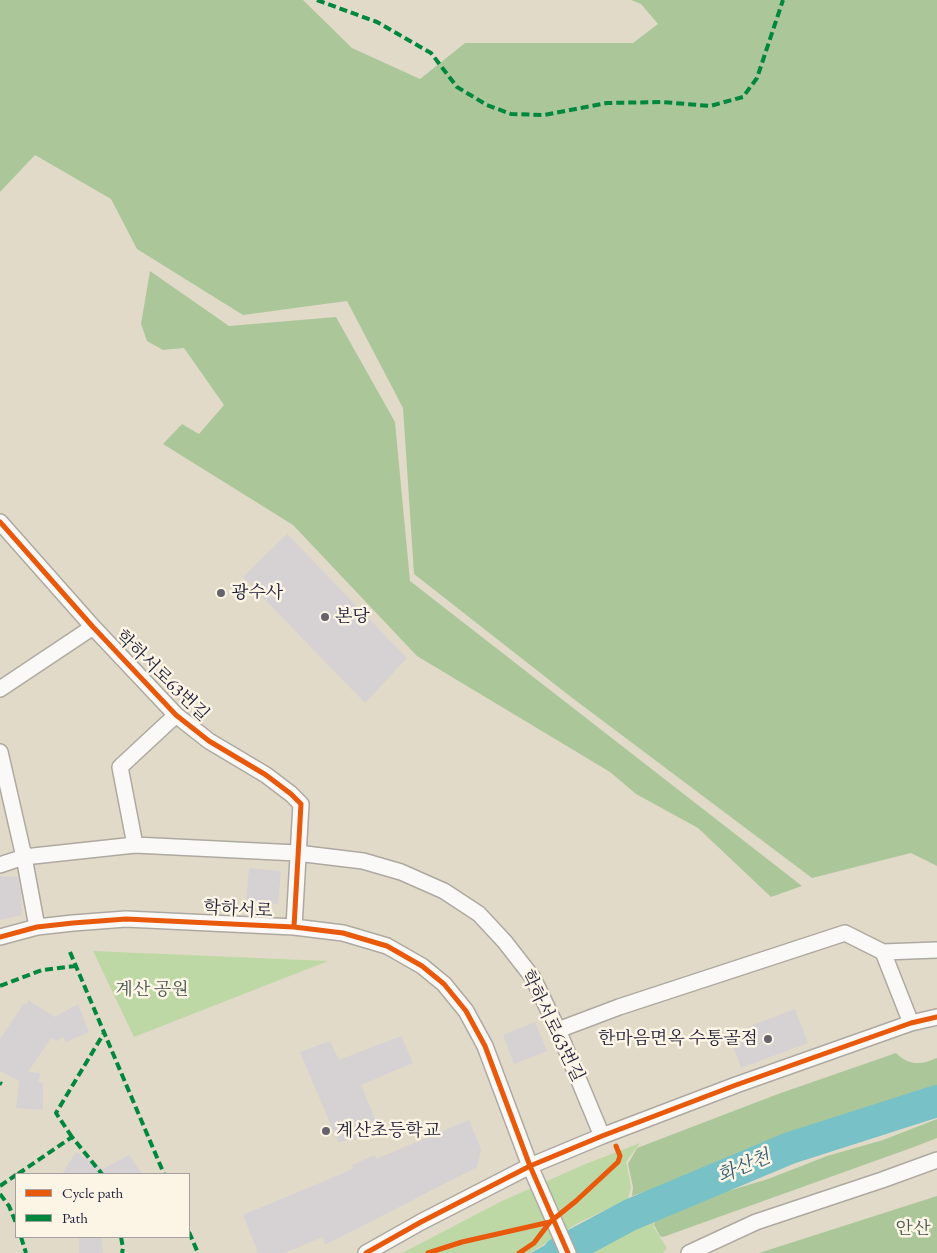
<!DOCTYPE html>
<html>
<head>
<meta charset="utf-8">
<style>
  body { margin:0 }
  #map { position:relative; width:937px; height:1253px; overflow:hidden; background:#e2dac8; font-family:"EB Garamond",serif }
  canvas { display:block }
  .legend { position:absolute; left:15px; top:1173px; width:175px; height:65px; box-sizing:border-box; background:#fcf5e5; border:1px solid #a5a1a1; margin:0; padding:6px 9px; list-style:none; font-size:15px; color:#22223b }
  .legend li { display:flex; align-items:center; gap:10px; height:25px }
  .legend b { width:25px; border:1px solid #a5a1a1 }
</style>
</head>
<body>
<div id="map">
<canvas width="937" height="1253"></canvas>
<ul class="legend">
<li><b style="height:6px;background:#e8590c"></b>Cycle path</li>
<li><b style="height:6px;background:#00873e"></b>Path</li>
</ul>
</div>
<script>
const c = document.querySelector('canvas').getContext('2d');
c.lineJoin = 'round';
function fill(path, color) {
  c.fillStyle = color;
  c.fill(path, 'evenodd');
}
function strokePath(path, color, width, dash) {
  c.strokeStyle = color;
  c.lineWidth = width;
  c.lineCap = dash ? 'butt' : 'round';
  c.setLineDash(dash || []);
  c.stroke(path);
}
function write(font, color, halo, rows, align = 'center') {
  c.font = font + ' "EB Garamond","Noto Serif KR",serif';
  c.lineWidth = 5;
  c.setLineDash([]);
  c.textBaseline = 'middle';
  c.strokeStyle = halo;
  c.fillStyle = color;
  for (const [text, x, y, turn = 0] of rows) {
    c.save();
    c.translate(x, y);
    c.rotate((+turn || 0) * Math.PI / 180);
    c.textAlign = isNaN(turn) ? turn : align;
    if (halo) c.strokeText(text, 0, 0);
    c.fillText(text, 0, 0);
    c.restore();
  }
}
fill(new Path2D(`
  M93 951 328 961 134 1037Z
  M640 1143 626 1162 631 1187 628 1199 578 1223 530 1253H402L502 1201 583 1165Z
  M656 1217 653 1226 667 1248 663 1253H586C600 1245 615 1240 629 1233 639 1228 645 1219 656 1217Z`), '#bdd8a5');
fill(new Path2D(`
  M0 0H303L352 48 420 79 465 43H633L658 24 641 4 631 0H937V866L911 853 812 878 571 697 414 574 403 408 347 301 243 315 137 249 111 199 35 155 0 192Z
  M150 271 229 326 336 317 395 422 410 581 802 886 771 897 698 828 636 794 610 772 417 656 293 525 163 444 182 424 199 434 224 405 184 348 163 350 147 341 141 324Z
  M896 1053C909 1066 921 1065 937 1058V1090L840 1120 754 1155 632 1196 633 1187 628 1164 637 1148 778 1094Z
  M937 1119V1138L914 1147 663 1237 660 1236 654 1225 658 1212 768 1179 827 1156 883 1140Z
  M937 1196V1253H759Z`), '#abc79a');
fill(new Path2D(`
  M631 1198 641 1224 631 1231 605 1241 583 1253H531L589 1220Z`), '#78c1c7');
strokePath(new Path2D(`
  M559 1253 630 1215 790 1148 937 1101`), '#78c1c7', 32);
fill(new Path2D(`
  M287 534 407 658 365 703 243 577Z
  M249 868 281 871 278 904 246 901Z
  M0 876 18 877 21 893 22 915 0 920Z
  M28 1000 55 1017 78 1004 89 1032 66 1042 63 1037 57 1041 51 1038 28 1072 41 1073 38 1082 43 1083V1110L16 1108 19 1081 0 1071V1039L24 1003 27 1005Z
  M795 1009 808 1043 741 1068 729 1034Z
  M535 1022 547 1051 514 1064 503 1035Z
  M401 1036 413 1063 361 1085 378 1126 368 1130 370 1137 338 1142 300 1052 330 1041 339 1060Z
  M469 1120 481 1149 477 1167 325 1245 323 1237 284 1253H258L243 1215 353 1169 352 1165 375 1155 376 1159Z
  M76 1152 103 1169 129 1155 142 1174H62Z
  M79 1237H101L103 1253H79Z`), '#d6d1d3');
const minor = new Path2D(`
  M0 522 93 627 176 715 209 741 266 775 291 794 301 804 294 927
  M0 689 93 627
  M0 752 24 857 37 927
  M135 845 120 767 176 715
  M0 865 24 857 135 845 297 853 363 861 401 872 444 891 479 914 505 942 533 978 558 1030 602 1136
  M0 937 37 927 73 923 126 919 294 927 343 933 387 946 422 966 444 984 466 1011 485 1046 530 1166 568 1253
  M883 952 937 950
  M558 1030 619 1007 845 933 883 952 911 1023
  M366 1253 421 1222 530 1166 602 1136 736 1085 911 1023 937 1017
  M689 1253 756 1222 882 1180 937 1160`);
strokePath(minor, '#aea9a0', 18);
strokePath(minor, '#fbf9f7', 15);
strokePath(new Path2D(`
  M317 0 377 22 431 53 457 87 487 105 511 114 544 115 607 103 662 102 710 106 743 97 757 78 783 0
  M70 952 164 1174
  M0 986 42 970 76 966
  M0 1083 2 1084
  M72 1137 56 1113 104 1033
  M18 1174 72 1137 102 1174
  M0 1186 16 1175
  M0 1194 9 1206 16 1223
  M189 1232 198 1253
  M21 1237 26 1253
  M121 1237 123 1248 122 1253`), '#00873e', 4, [8, 4]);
strokePath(new Path2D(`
  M0 522 93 627 176 715 209 741 266 775 291 794 301 804 294 927
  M0 937 37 927 73 923 126 919 294 927 343 933 387 946 422 966 444 984 466 1011 485 1046 530 1166 568 1253
  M366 1253 421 1222 530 1166 602 1136 736 1085 911 1023 937 1017
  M428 1253 462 1242 550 1222
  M519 1253 534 1243 550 1222 576 1201 618 1162 620 1156 616 1146`), '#e8590c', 5);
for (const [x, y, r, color] of [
  [221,593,5,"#65626c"],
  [325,617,5,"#65626c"],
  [768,1039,5,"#65626c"],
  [326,1131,5,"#65626c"]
]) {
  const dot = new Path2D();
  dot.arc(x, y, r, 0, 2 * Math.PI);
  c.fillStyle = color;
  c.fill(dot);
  strokePath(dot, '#fcf5e5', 2);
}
write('18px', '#22223b', '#fcf5e5', [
  ["광수사",231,593],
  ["본당",335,617],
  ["한마음면옥 수통골점",758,1039,"right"],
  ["계산초등학교",336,1131]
], 'left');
write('18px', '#22223b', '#fcf5e5', [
  ["학하서로63번길",162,676,44],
  ["학하서로",238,910,3],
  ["학하서로63번길",552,1026,64]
]);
write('18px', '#475852', '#fcf5e5', [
  ["계산 공원",152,990],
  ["안산",913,1229]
]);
write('italic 19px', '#325d73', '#fcf5e5', [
  ["화산천",744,1167,-23]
]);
</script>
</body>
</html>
